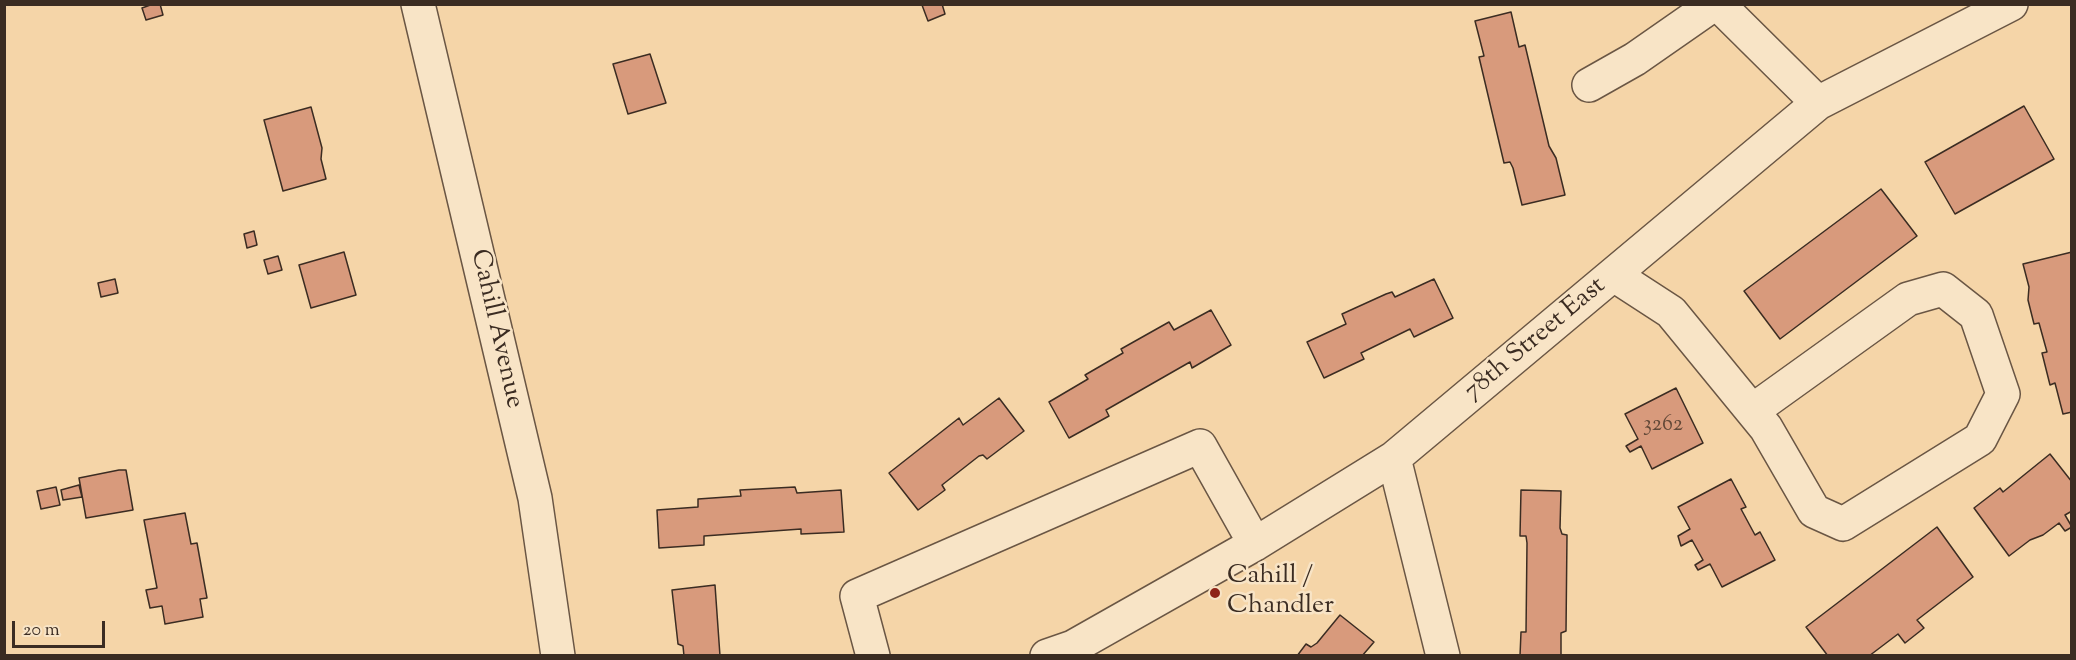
<!DOCTYPE html>
<html>
<head>
<meta charset="utf-8">
<style>
  body { margin:0 }
  #map { position:relative; width:2076px; height:660px; overflow:hidden; background:#f5d5a8; font-family:"Sorts Mill Goudy",serif }
  canvas { display:block }
  .frame { position:absolute; inset:0; border:6px solid #3b2c22; pointer-events:none }
  .scale { position:absolute; left:12px; top:621px; width:93px; height:27px; box-sizing:border-box; border:3px solid #3b2c22; border-top:0; padding-left:8px; font-size:18px; line-height:21px; white-space:nowrap; color:#3b2c22; -webkit-text-stroke:4px #f8e4c6; paint-order:stroke }
</style>
</head>
<body>
<div id="map">
<canvas width="2076" height="660"></canvas>
<div class="frame"></div>
<div class="scale">20 m</div>
</div>
<script>
const c = document.querySelector('canvas').getContext('2d');
c.lineJoin = 'round';
function fill(path, color) {
  c.fillStyle = color;
  c.fill(path, 'evenodd');
}
function strokePath(path, color, width, dash) {
  c.strokeStyle = color;
  c.lineWidth = width;
  c.lineCap = dash ? 'butt' : 'round';
  c.setLineDash(dash || []);
  c.stroke(path);
}
function write(font, color, halo, rows, align = 'center') {
  c.font = font + ' "Sorts Mill Goudy",serif';
  c.lineWidth = 5;
  c.setLineDash([]);
  c.textBaseline = 'middle';
  c.strokeStyle = halo;
  c.fillStyle = color;
  for (const [text, x, y, turn = 0] of rows) {
    c.save();
    c.translate(x, y);
    c.rotate((+turn || 0) * Math.PI / 180);
    c.textAlign = isNaN(turn) ? turn : align;
    if (halo) c.strokeText(text, 0, 0);
    c.fillText(text, 0, 0);
    c.restore();
  }
}
const building = new Path2D(`
  M153 4H160L163 15 146 20 142 8Z
  M924 4H942L945 14 928 21 922 5Z
  M1511 12 1519 47 1525 45 1549 146 1556 158 1565 195 1522 205 1513 168 1510 162 1504 163 1479 57 1484 56 1475 21Z
  M650 54 666 103 628 114 613 64Z
  M2024 106 2054 159 1955 214 1925 162Z
  M311 107 322 148 321 159 326 179 283 191 264 120Z
  M1881 189 1917 236 1780 339 1744 291Z
  M254 231 257 245 247 248 244 234Z
  M344 252 356 295 311 308 299 265Z
  M2072 252V412L2063 414 2055 383 2050 385 2042 353 2047 352 2039 323 2034 324 2028 300 2029 287 2023 264Z
  M278 256 282 270 268 274 264 260Z
  M115 279 118 293 101 297 98 283Z
  M1434 279 1453 318 1414 337 1410 329 1361 353 1364 359 1324 378 1307 342 1346 324 1342 314 1386 294 1392 292 1395 297Z
  M1211 310 1231 345 1192 368 1190 362 1106 410 1109 416 1069 438 1049 402 1088 379 1085 375 1123 353 1121 349 1169 322 1174 330Z
  M1676 388 1703 443 1652 469 1641 446 1630 452 1626 446 1638 439 1625 414Z
  M999 398 1024 431 987 459 983 455 979 456 942 485 945 490 918 510 889 473 959 418 963 425Z
  M2050 454 2072 482V511L2065 515 2072 527 2065 531 2059 523 2043 535 2030 540 2009 556 1974 508 2000 488 2003 492Z
  M119 470H126L133 510 86 518 79 478Z
  M1731 479 1746 507 1741 509 1755 535 1760 532 1775 560 1722 587 1710 564 1698 570 1695 565 1703 560 1692 540 1681 546 1678 536 1690 529 1678 507Z
  M79 485 82 497 63 500 61 490Z
  M56 487 60 505 41 509 37 491Z
  M795 487 797 493 841 490 844 532 801 534V529L704 536V545L659 548 657 510 698 507V499L741 496 740 490Z
  M1521 490 1561 491 1560 528 1562 534 1567 535 1566 631 1561 633V656H1520L1521 632H1526L1527 543 1526 536H1520Z
  M185 513 191 544 197 543 207 598 200 599 203 617 165 624 162 606 150 608 146 590 157 588 144 520Z
  M1937 527 1973 577 1917 620 1924 628 1905 643 1898 634 1869 656H1828L1806 627Z
  M715 585 720 656H684L683 646 678 644 672 590Z
  M1340 615 1374 642 1362 656H1297L1306 644 1311 647 1317 643Z`);
fill(building, '#d89a7c');
strokePath(building, '#3b2c22', 1.5);
const minor = new Path2D(`
  M418 4 535 498 558 656
  M1718 4 1818 103
  M1589 85 1635 59 1714 4
  M1614 275 1671 312 1766 428 1814 511 1843 524 1980 439 2003 394 1976 315 1943 289 1908 299 1752 411
  M1394 458 1443 656
  M873 656 857 596 1200 446 1255 544
  M1047 656 1073 647 1255 544 1394 458 1818 103 2011 4`);
strokePath(minor, '#6a5644', 36);
strokePath(minor, '#f8e4c6', 33);
for (const [x, y, r, color] of [
  [1215,593,6,"#8f2418"]
]) {
  const dot = new Path2D();
  dot.arc(x, y, r, 0, 2 * Math.PI);
  c.fillStyle = color;
  c.fill(dot);
  strokePath(dot, '#f8e4c6', 2);
}
write('22px', '#624838', null, [
  ["3262",1663,426]
]);
write('26px', '#3b2c22', '#f8e4c6', [
  ["Cahill Avenue",495,329,77],
  ["78th Street East",1536,340,-40]
]);
write('26px', '#3b2c22', '#f8e4c6', [
  ["Cahill /",1227,578],
  ["Chandler",1227,608]
], 'left');
</script>
</body>
</html>
